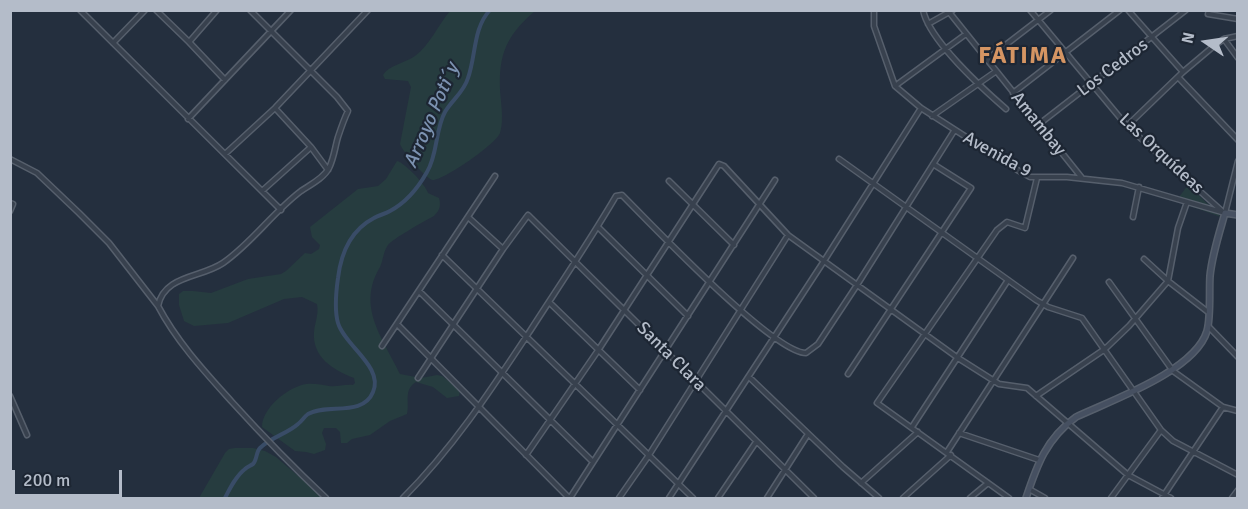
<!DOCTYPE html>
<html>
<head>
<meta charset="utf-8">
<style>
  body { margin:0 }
  #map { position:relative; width:1248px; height:509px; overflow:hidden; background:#242f3e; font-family:Signika,sans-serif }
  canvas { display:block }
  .frame { position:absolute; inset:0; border:12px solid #b4bcc9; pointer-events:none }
  .north { position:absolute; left:1176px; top:12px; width:60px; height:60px; -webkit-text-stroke:4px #1d2633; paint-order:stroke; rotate:283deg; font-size:16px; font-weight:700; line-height:24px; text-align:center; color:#b4bcc9 }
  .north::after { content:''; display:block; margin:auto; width:21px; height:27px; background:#b4bcc9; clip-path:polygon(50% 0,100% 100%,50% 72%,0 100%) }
  .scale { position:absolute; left:12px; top:470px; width:110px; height:27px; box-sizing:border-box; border:3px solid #b4bcc9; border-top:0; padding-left:8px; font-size:18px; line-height:21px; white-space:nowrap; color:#b4bcc9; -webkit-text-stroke:4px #1d2633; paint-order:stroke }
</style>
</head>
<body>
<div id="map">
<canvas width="1248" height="509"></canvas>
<div class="frame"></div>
<div class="north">N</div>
<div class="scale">200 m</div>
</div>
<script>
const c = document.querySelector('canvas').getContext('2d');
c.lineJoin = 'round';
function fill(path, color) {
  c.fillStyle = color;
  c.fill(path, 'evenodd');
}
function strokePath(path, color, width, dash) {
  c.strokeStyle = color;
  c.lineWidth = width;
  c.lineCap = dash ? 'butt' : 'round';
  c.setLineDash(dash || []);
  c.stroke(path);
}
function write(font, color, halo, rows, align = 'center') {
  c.font = font + ' Signika,sans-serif';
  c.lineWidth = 4.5;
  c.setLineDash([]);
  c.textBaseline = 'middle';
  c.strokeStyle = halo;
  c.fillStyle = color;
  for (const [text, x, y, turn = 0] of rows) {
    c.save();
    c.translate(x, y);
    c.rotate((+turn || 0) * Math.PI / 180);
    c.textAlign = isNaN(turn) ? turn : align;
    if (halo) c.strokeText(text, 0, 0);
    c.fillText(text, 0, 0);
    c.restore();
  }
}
fill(new Path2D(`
  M450 11H535C503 38 497 60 501 101 502 112 503 123 500 133 496 144 444 180 433 180 427 180 402 151 400 144L411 87 408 81 385 79 383 75C389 65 405 63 415 56 430 45 438 25 450 11Z
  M397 161C405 163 426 185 428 193L439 198C441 206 440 210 434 216 426 220 391 240 388 245 383 252 383 261 380 267 356 307 383 338 400 374L421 378 437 375 442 376 460 390 459 396 447 398 433 387 416 382C403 390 410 402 407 414L390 421 370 435 352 439 347 443H341L340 432 336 428H324L322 433 326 444 325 450 314 454 306 452 295 451 262 427C262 408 288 387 306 384 315 383 322 385 329 386 337 387 345 384 353 385L355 383 354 378C333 370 312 357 314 332 315 322 319 314 317 304L302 297 284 299 228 323 194 326 184 321 179 305V294L183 291H193L211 293 248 279 281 274 286 271 305 253 311 254 319 249 320 245 312 237 310 227 358 189 378 186 386 179Z
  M1188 185 1221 217 1176 201Z
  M235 448H253L265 451 276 457 324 498H199L225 453 229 449Z`), '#263c3f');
strokePath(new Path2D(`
  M225 498C230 488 236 476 245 469 247 467 250 466 253 464 257 460 256 452 260 448 271 437 287 434 298 424 302 421 304 417 308 414 327 403 363 417 373 392 384 367 345 346 338 323 334 309 336 292 338 278 341 253 351 230 374 218 379 215 385 214 390 211 407 202 418 188 427 172 438 154 435 130 445 112 452 100 464 92 468 78 476 56 473 28 490 10`), '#394c67', 4);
const street = new Path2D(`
  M80 10 281 210
  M156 10 189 42 225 80
  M250 10 337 97 348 111C344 119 341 128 338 137 335 147 334 158 329 168 324 178 310 185 301 191 273 212 252 243 223 263 201 278 164 275 158 306 177 342 205 372 232 402 262 435 293 467 326 498
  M874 10V26L895 86 921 108 1019 171 1030 177H1067L1122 183 1225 213
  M923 10C929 40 983 89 1006 109
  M1030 10 1127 126 1222 211
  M1128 10 1183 72
  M1209 10 1208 14 1238 19
  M949 12 1082 178
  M928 24 953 10
  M1224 39 1238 58
  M190 41 217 10
  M113 43 145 10
  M986 60 1051 10
  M1178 77 1238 140
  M895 86 966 34
  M1013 93 1120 10
  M275 108 311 147 328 170
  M932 116 995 72
  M188 119 291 10
  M1038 125 1186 10
  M1127 126 1183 72 1215 45 1224 39 1238 36
  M225 154 275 108 368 10
  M10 159 37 173 79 213 109 243 158 306
  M839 159 1036 300 1048 307 1082 318 1161 430 1173 441 1238 475
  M669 181 734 245
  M262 191 311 147
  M10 203 13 204 10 211
  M1225 213 1238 161
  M468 217 503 249
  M1133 217 1139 187
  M598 227 688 316
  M442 255 693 498
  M1144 259 1168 281 1208 312
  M1109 282 1173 371 1223 407 1238 411
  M419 291 593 462
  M549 302 640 390
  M397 324 569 498
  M1208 326 1238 357
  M382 346 495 176
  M848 374 971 188 933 164
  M749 377 843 467 879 498
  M418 378 503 249 528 215 814 498
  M10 396 27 435
  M1036 396 1105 349 1129 326 1168 281 1178 228 1187 202
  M912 427 1008 280
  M959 433 1039 460
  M947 452 1073 258
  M526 455 599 349 719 164 724 166 788 235 958 358 999 384 1027 388 1128 475 1171 498
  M861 483 918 432
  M1029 489 1045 498
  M403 498C453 448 491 390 530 331 559 286 589 242 616 196L622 195C651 224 773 353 806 353L818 344 857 285 954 131
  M570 498 775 180
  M619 498 649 455 788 235
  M669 498 824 261 921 108
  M718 498 756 442
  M767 498 808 434
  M903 498 951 455
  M970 498 988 483
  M1009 498 877 403 997 230 1007 222 1025 228 1037 178
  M1111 498 1161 430
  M1162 498 1223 407
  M1232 498 1238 490`);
const secondary = new Path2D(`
  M1026 498C1037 465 1046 439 1076 417 1112 400 1195 371 1207 331 1211 317 1209 291 1210 276 1212 255 1219 234 1225 213L1238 215`);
strokePath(street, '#565f6c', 7);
strokePath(secondary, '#565f6c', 8);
strokePath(street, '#38414e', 4);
strokePath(secondary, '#465061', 5);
write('18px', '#b4bcc9', '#1d2633', [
  ["Los Cedros",1113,68,-37],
  ["Amambay",1038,124,51],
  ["Las Orquídeas",1161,154,43],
  ["Avenida 9",997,155,29],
  ["Santa Clara",671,357,45]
]);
write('italic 20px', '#7c92b1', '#1d2633', [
  ["Arroyo Poti´y",432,116,-67]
]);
c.letterSpacing = '1.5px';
write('bold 24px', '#d59563', '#1d2633', [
  ["FÁTIMA",1023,57]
]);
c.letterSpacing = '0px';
</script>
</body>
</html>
